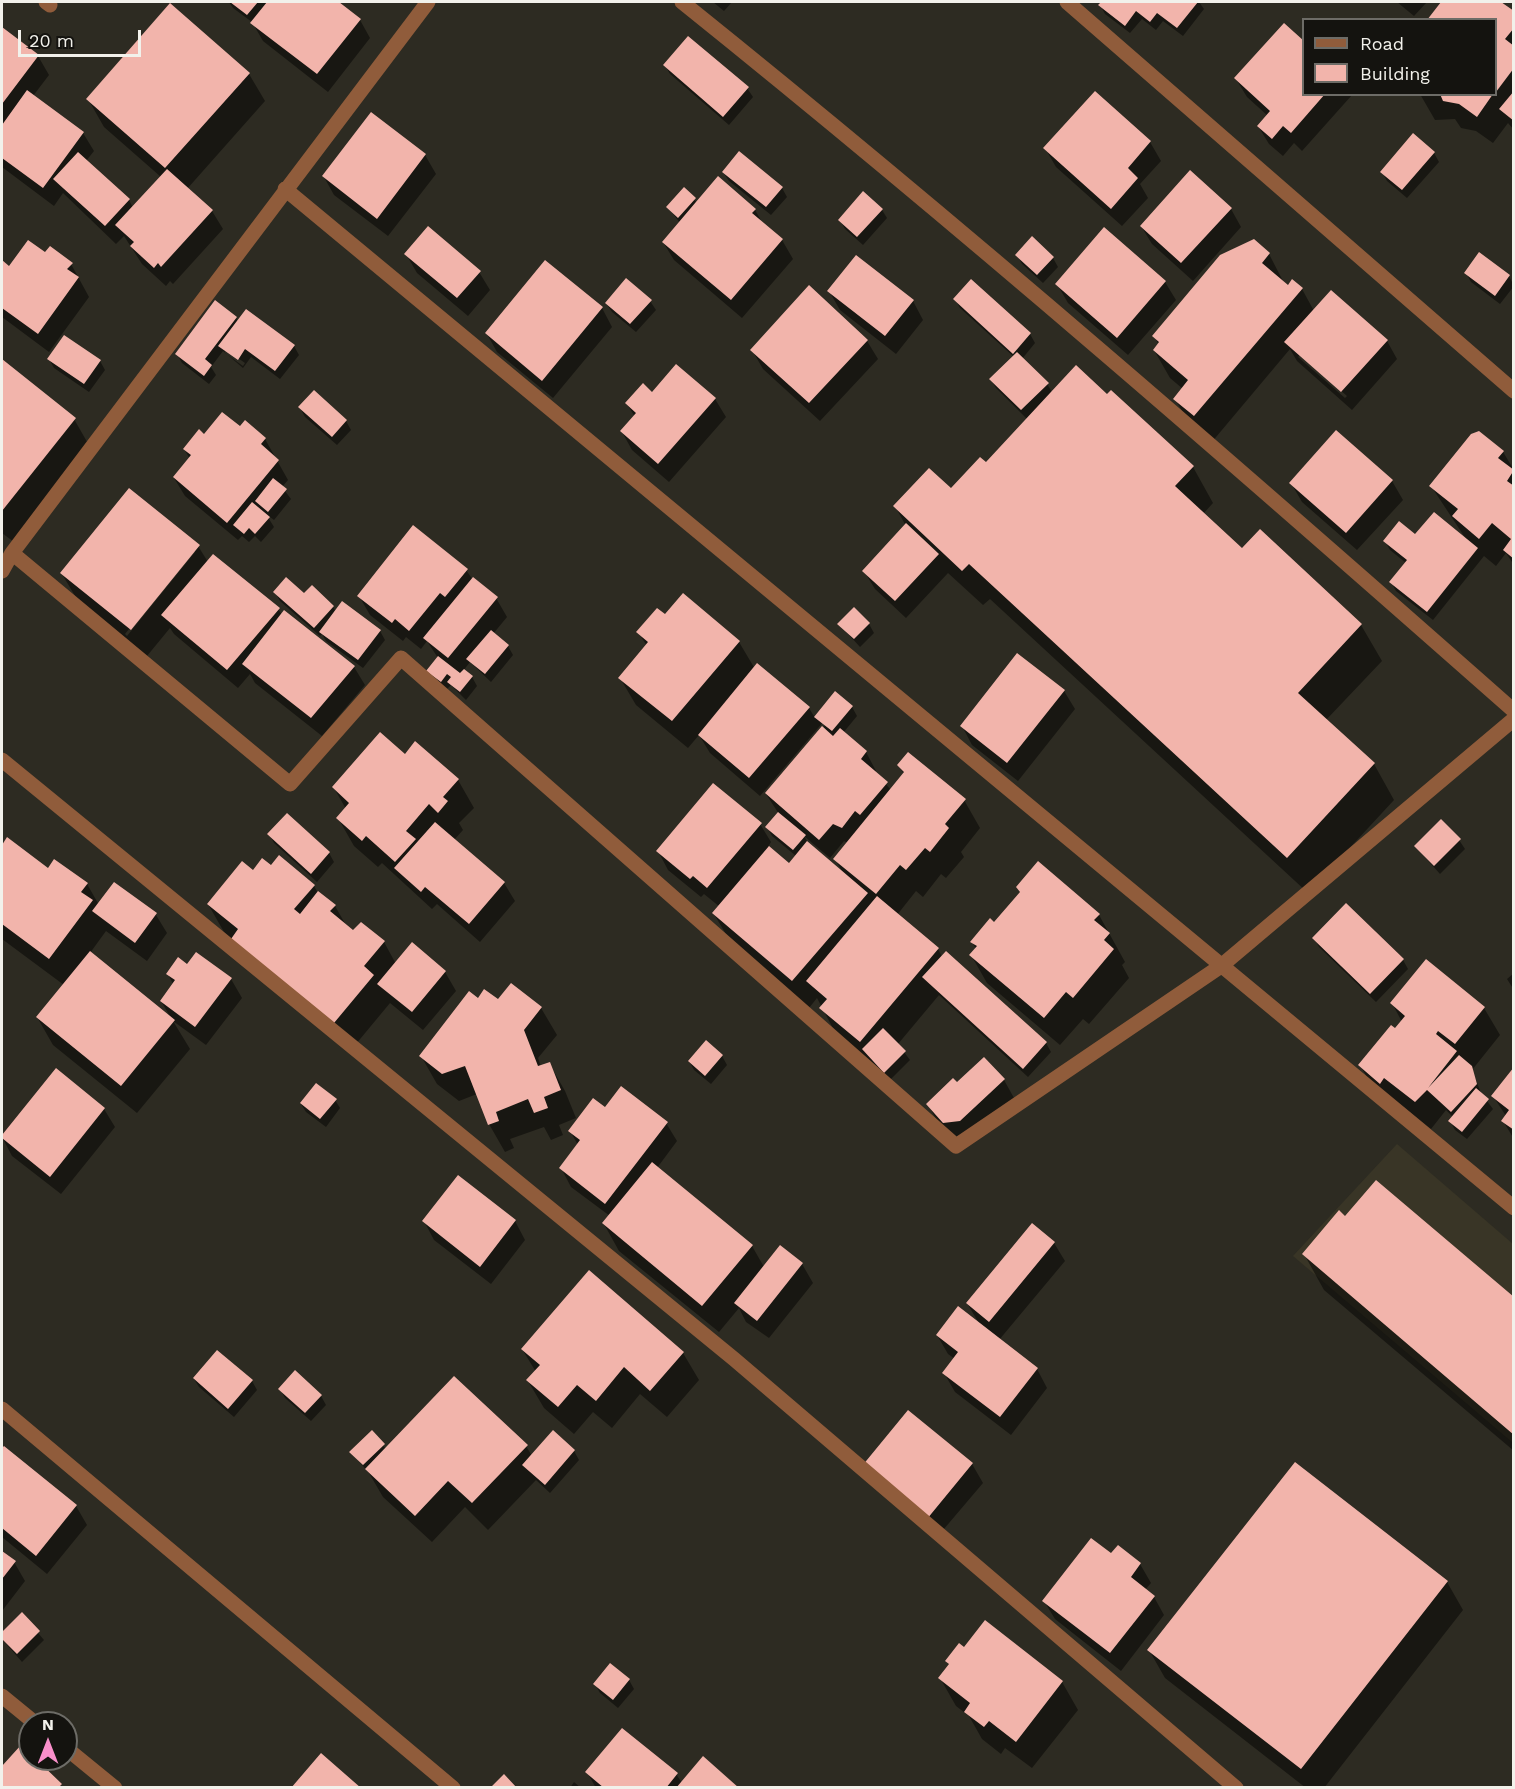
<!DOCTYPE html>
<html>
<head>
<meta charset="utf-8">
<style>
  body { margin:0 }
  #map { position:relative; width:1515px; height:1789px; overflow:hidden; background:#2d2b22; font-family:"Work Sans",sans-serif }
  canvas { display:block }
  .frame { position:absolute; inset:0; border:3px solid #f2f1eb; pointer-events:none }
  .legend { position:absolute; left:1302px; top:18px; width:195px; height:78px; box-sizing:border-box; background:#14130f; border:2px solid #6d6c67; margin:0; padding:8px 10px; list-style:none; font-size:18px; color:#f2f1eb }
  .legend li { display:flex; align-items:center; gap:12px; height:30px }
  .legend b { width:30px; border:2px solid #6d6c67 }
  .north { position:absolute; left:18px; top:1711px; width:60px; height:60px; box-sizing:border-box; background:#14130f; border:2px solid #6d6c67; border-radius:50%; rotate:0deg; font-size:16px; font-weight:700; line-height:24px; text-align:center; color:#f2f1eb }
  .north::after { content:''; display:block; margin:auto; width:21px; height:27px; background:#f98fca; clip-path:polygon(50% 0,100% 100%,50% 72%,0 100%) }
  .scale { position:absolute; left:18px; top:30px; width:123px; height:27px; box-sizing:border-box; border:3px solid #f2f1eb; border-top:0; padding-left:8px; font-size:18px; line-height:21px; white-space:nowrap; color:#f2f1eb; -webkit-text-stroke:4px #14130f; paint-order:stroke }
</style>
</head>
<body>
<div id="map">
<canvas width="1515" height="1789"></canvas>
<div class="frame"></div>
<ul class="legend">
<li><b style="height:8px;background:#905c3b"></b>Road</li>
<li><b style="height:16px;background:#f2b4ab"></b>Building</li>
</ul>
<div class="north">N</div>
<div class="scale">20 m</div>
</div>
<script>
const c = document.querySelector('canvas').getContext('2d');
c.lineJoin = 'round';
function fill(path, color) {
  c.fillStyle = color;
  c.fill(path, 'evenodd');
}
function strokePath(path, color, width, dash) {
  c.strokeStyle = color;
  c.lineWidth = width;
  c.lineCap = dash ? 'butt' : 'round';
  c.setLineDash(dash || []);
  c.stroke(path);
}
fill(new Path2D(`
  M1397 1144 1513 1244V1443L1293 1256Z`), '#393526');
fill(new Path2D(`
  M229 2H336L360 20 370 38 328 92 263 41 252 22 233 8Z
  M713 2H732L724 11Z
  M1103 2H1199L1204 9 1183 36 1163 21 1156 30 1142 19 1130 33 1105 14 1100 5Z
  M1397 2H1427L1414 16Z
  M1442 2H1498L1514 13V130L1508 123 1493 143 1476 131 1461 128 1455 119 1435 120 1420 94H1496V20H1429Z
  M2 29 38 56 49 75 33 96 83 133 94 151 86 161 129 200 133 208 161 177 104 127 88 99 249 74 265 101 187 189 212 211 223 229 173 284 170 281 166 286 142 264 124 236 116 244 63 193 54 206 2 167Z
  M665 65 747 88 753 97 729 125 670 74Z
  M1236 79 1304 94 1352 95 1302 151 1294 143 1283 156 1269 144 1258 126 1268 116 1247 97Z
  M1095 93 1150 142 1161 161 1140 184 1148 198 1122 226 1056 167 1045 148Z
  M371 114 425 155 436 174 388 236 334 195 324 177Z
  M1434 153 1439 162 1407 198 1387 181 1382 172Z
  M723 172 782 188 787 197 771 215 729 181Z
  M684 189 697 203 755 210 763 224 782 240 793 259 742 318 674 260 663 242 680 223 668 207Z
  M1231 209 1241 227 1193 281 1152 244 1141 226Z
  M882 210 887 218 863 245 845 229 840 220Z
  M1032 238 1053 258 1058 267 1043 283 1022 264 1017 255Z
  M406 254 479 272 490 290 468 316 417 273Z
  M1269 254 1284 283 1289 287 1302 289 1314 311 1387 341 1397 359 1352 410 1297 361 1290 349 1211 443 1191 426 1175 399 1183 389 1170 378 1154 350 1159 345 1154 336ZM1300 355 1347 396 1345 398 1298 357Z
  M45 255 71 264 89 297 49 352 2 317V262L9 268Z
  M1466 273 1509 276 1514 286 1500 304 1471 282Z
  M972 281 1030 334 1035 343 1022 359 1047 384 1052 392 1107 397 1193 467 1213 503 1203 514 1242 550 1260 531 1361 625 1382 661 1326 720 1374 764 1394 800 1308 893 990 599 983 605 948 573 906 618 875 589 864 571 906 526 895 506 951 490 986 464 1027 419 996 388 991 380 1014 357 960 308 955 299Z
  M1165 282 1176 300 1128 355 1068 303 1057 284Z
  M829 291 913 301 923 320 896 354 840 310Z
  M650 301 656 310 636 332 612 312 606 303Z
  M602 308 612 327 553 398 497 352 487 334Z
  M236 318 238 322 294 346 299 355 280 379 251 357 243 368 223 351 211 367 216 375 209 384 182 363 177 354ZM225 349 245 363 243 366 225 353Z
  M867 341 878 359 820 421 763 369 752 350Z
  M49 359 100 361 105 370 89 392 54 368Z
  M2 361 74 419 90 447 14 542 2 533Z
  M652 394 715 399 726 417 669 482 632 450 622 432 635 417 627 404Z
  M300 408 346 421 351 430 337 445 305 417Z
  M240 428 265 439 288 480 282 487 291 499 274 520 266 514 274 527 261 542 255 536 249 542 242 536 238 540 185 496 174 478 190 459 184 449 204 436Z
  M1503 452 1514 470V565L1506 553 1496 566 1484 556 1433 620 1396 591 1391 582 1406 563 1390 550 1385 541 1416 536 1468 542 1431 486Z
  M1392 481 1403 500 1357 550 1302 502 1291 483Z
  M198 546 208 562 278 609 282 615 284 613 354 667 365 685 322 736 255 683 250 674 238 688 174 634 170 628 147 656 78 601 62 574ZM191 552H195L127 636 125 634Z
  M466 570 473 580 496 598 507 617 493 634 508 646 513 655 491 682 470 662 463 671 472 677 477 686 466 700 451 685 446 690 428 671 438 658 427 641 421 649 406 637 403 641 370 615 359 596Z
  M275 592 304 595 333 607 336 612 380 631 385 640 363 668 326 641 322 634 320 636 280 601Z
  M665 616 739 642 755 669 809 708 815 718 835 693 852 707 857 716 843 733 866 752 876 771 875 772 891 790 904 774 899 766 964 800 980 828 961 852 964 857 946 878 941 874 923 897 916 891 897 915 938 949 942 957 946 953 1046 1043 1051 1052 1028 1077 939 995 898 1044 910 1060 890 1080 837 1036 817 998 809 1008 730 941 714 914 720 907 704 894 701 897 668 870 658 851 760 824 771 842 768 847 789 865 796 856 772 836 767 827 779 814 766 794 827 723 824 721 760 796 710 753 699 735 688 748 636 705 620 678 647 646 638 632ZM804 836 830 858 844 841 848 843 835 859 843 873 810 846Z
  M839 624H869L874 633 860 647Z
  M1064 691 1075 709 1018 781 972 745 962 726Z
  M458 780 474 808 459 823 463 830 454 840 504 883 515 901 480 942 437 904 432 909 382 863 378 867 354 846 338 818 346 809 334 788Z
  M287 815 329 853 334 862 317 882 274 843 269 834Z
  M8 839 48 870 87 884 99 905 115 884 156 915 167 933 147 961 106 931 90 953 172 1020 161 1001 173 984 168 974 187 966 196 954 231 979 242 998 206 1045 173 1021 190 1049 137 1113 53 1045 37 1017 64 985 2 939V848Z
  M1459 840 1465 849 1440 874 1415 846Z
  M1038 863 1099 915 1125 962 1122 965 1129 978 1089 1024 1083 1019 1060 1045 987 983 971 955 976 949 972 942 995 924 1021 893 1017 888Z
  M271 867 314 886 318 893 335 906 347 927 353 932 384 942 396 964 412 944 445 972 456 991 423 1030 390 1003 351 1050 224 932 208 904 253 872Z
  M1314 938 1403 960 1408 969 1376 1002 1319 947Z
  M1514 973V990L1507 979Z
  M478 1000 541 1008 557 1035 538 1058 541 1067 549 1063 565 1091 576 1118 559 1125 563 1135 551 1140 544 1127 510 1139 514 1148 505 1152 489 1124 477 1094 459 1101 437 1084 421 1056Z
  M1392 1003 1484 1008 1500 1035 1472 1070 1481 1093 1493 1109 1467 1139 1455 1130 1450 1121 1453 1117 1446 1110 1431 1129 1401 1105 1376 1093 1360 1065 1402 1022Z
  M706 1042 722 1056 727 1065 711 1084 694 1070 689 1061Z
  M56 1070 104 1109 115 1127 61 1194 12 1156 2 1137Z
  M1514 1070V1139L1503 1121 1506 1116 1493 1096Z
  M1004 1080 1014 1098 955 1141 938 1123 928 1104 957 1084Z
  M335 1100 340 1108 326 1127 306 1112 301 1104Z
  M605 1109 666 1123 677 1141 657 1168 752 1246 764 1267 780 1247 802 1264 813 1283 769 1338 746 1322 739 1308 719 1332 619 1251 604 1224 610 1216 571 1187 561 1168 578 1145 570 1131Z
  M1345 1218 1514 1299V1451L1324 1290 1304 1254Z
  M424 1221H515L525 1240 491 1284 434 1240Z
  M1054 1243 1065 1261 999 1340 1037 1369 1047 1388 1011 1435 955 1392 944 1373 955 1359 948 1354 937 1335 980 1325 967 1303Z
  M522 1349 683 1353 699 1380 667 1417 640 1394 612 1428 593 1412 574 1434 544 1408 528 1381 536 1372Z
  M217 1352 252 1381 257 1390 234 1417 199 1387 194 1379Z
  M280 1389 321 1396 326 1405 311 1421 285 1398Z
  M908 1412 972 1464 983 1483 938 1536 875 1485Z
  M372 1433 386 1449 526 1446 532 1456 553 1433 574 1451 579 1460 550 1493 536 1480 488 1530 465 1507 432 1542 383 1497 369 1473 351 1452Z
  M4 1448 76 1506 87 1525 47 1574 2 1537V1451Z
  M1295 1464 1447 1582 1463 1610 1324 1788H1306L1165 1678 1149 1650Z
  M1119 1547 1140 1564 1151 1583 1145 1590 1154 1597 1164 1615 1121 1671 1055 1619 1044 1601 1112 1555Z
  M2 1552 14 1562 25 1581 2 1611Z
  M22 1614 44 1640 22 1662 2 1639V1634Z
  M985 1623 1062 1682 1078 1710 1032 1768 1005 1748 1001 1754 982 1739 969 1716 956 1706 940 1678 950 1666 947 1661 964 1649Z
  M629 1680 634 1689 618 1708 600 1693 595 1684Z
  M587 1772 676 1774 682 1783 737 1788H596Z
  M574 1782 581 1788H570Z`), '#0007');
fill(new Path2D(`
  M230 2H258L247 15Z
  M267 2H339L361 19 317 74 250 23Z
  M1101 2H1198L1177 28 1157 13 1150 22 1136 11 1125 26 1098 5Z
  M1441 2H1501L1514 11V28L1505 39 1514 46V68L1496 92V20H1427Z
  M170 3 250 73 165 168 86 99Z
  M1284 23 1304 41V94H1325L1291 133 1283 126 1272 139 1257 126 1270 111 1234 78Z
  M2 27 39 55 2 104Z
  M688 36 749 87 723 117 663 65Z
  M27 90 84 132 43 188 2 158V125Z
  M1095 91 1151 141 1128 168 1138 178 1111 209 1043 148Z
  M1514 91V121L1499 109Z
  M1440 94H1493L1477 117 1459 104 1443 101Z
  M371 112 426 154 377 219 322 176Z
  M1413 133 1435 152 1402 190 1380 172Z
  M739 151 783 187 766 207 722 172Z
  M78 152 130 199 105 226 53 179Z
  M167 169 213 210 161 267 158 263 154 268 130 246 134 242 115 225Z
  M1190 170 1232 208 1181 263 1140 226Z
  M718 176 756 209 752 213 783 239 731 300 662 242Z
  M684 187 696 198 678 218 666 207Z
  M863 191 883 209 857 237 838 220Z
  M428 226 481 271 457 298 404 254Z
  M1104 227 1166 281 1117 338 1055 284Z
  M1032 236 1054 257 1037 275 1015 255Z
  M1254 239 1270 253 1262 263 1288 285 1292 279 1303 288 1194 416 1173 399 1188 380 1153 350 1159 342 1152 336 1220 255Z
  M28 240 45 252 50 246 73 263 67 269 79 277 38 334 2 308V260L9 266Z
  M1479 252 1510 275 1495 296 1464 273Z
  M856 255 914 300 885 336 827 291Z
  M545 260 603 307 542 381 485 333Z
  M626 278 652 300 630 324 605 303Z
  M971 279 1031 333 1013 354 953 299Z
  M809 285 868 340 809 403 750 350Z
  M1331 290 1388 340 1341 392 1284 342Z
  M215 300 237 317 205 359 212 365 204 376 175 354Z
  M246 309 295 345 275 371 245 349 238 360 218 346Z
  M64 335 101 360 84 384 47 359Z
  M1017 352 1049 383 1021 410 989 379Z
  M2 359 76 418 2 511Z
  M676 364 716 398 658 464 620 431 636 413 625 403 643 383 652 392Z
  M1076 365 1107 394 1111 390 1194 466 1175 486 1242 548 1260 529 1362 624 1298 693 1375 763 1287 858 969 564 962 571 893 506 929 468 951 488 980 457 986 462Z
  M314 390 347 420 332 437 298 407Z
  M222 412 240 426 245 420 266 438 261 444 279 460 227 523 173 477 191 455 183 449 199 429 204 434Z
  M1336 430 1393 480 1346 533 1289 483Z
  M1479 431 1504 451 1498 458 1514 470 1507 481 1514 486V559L1503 550 1511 539 1492 523 1479 539 1452 516 1458 509 1429 486 1471 434Z
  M273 478 287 489 268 512 255 501Z
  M129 488 200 545 131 630 60 573Z
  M252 502 270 517 255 534 249 528 244 534 233 525Z
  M1434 512 1478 548 1427 612 1389 582 1407 560 1383 541 1399 521 1415 534Z
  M906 523 939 554 895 601 862 571Z
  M413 525 468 569 445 597 440 593 409 631 395 619 392 623 357 596Z
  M213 554 280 608 227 670 161 615Z
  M286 577 304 593 312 585 334 606 314 628 273 592Z
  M473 577 498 597 448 658 423 638Z
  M683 593 740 641 672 721 618 678 648 642 636 632 657 608 665 614Z
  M342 601 381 630 358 660 319 632Z
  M854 607 870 623 854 639 837 624Z
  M284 610 355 666 311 718 242 664Z
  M491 630 509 645 485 674 466 659Z
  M1017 653 1065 690 1007 763 960 726Z
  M438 656 460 673 464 669 473 676 460 692 447 682 451 677 447 674 441 682 426 671Z
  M757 663 810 707 749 778 698 735Z
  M835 691 853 706 832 731 814 717Z
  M822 726 833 736 840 728 867 751 861 759 888 782 860 815 855 811 842 828 833 824 819 840 765 793Z
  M380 732 405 754 415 741 459 779 443 797 448 801 438 813 429 804 406 831 416 839 395 862 366 836 362 841 336 818 349 803 332 787Z
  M908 752 966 799 945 824 949 828 930 852 925 848 906 870 900 865 876 894 833 859 904 772 897 765Z
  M713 783 762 823 707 888 693 876 690 879 656 851Z
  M778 812 806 835 793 850 765 827Z
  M287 813 330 852 311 874 267 834Z
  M1441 819 1461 839 1434 866 1414 846Z
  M435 822 505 882 469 924 425 887 421 892 394 868Z
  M7 837 48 868 54 859 88 883 81 892 93 900 49 959 2 924V845Z
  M807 841 868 893 792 981 712 913 769 846 789 863Z
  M279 855 315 885 294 909 300 914 318 891 336 905 330 911 353 930 361 922 385 941 364 966 374 975 334 1023 231 939 238 929 207 904 242 861 253 870 262 858 271 865Z
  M1038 861 1100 914 1094 920 1110 933 1104 940 1114 949 1073 998 1066 992 1044 1018 969 955 977 946 970 942 990 918 994 922 1020 892 1016 887Z
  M114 882 157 913 135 943 92 911Z
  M877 896 939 948 860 1042 819 1008 827 999 806 981Z
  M1346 903 1404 959 1370 994 1312 938Z
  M412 942 446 971 412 1012 377 984Z
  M90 951 175 1020 121 1086 36 1017Z
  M946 951 1047 1042 1023 1069 922 977Z
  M196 952 232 978 195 1027 160 1001 175 980 166 974 178 957 187 964Z
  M1426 959 1485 1007 1455 1044 1438 1031 1436 1034 1457 1051 1428 1088 1459 1055 1472 1066 1477 1084 1451 1112 1427 1090 1415 1102 1384 1078 1380 1084 1358 1065 1391 1025 1395 1028 1405 1016 1390 1003Z
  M511 983 542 1007 524 1030 538 1066 550 1062 561 1090 544 1097 548 1108 534 1113 528 1099 496 1112 499 1121 488 1125 465 1066 442 1074 419 1056 469 991 478 998 484 989 498 999Z
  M883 1028 906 1051 884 1073 862 1049Z
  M706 1040 723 1055 705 1076 688 1061Z
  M984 1057 1005 1079 960 1121 943 1123 926 1104 953 1078 957 1082Z
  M1514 1067V1130L1501 1121 1509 1110 1491 1096Z
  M56 1068 105 1108 50 1177 2 1138V1135Z
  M316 1083 337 1099 320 1119 300 1103Z
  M621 1086 668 1122 605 1204 559 1168 580 1140 568 1131 593 1098 605 1107Z
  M1476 1088 1489 1099 1462 1132 1448 1121Z
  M652 1162 753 1245 702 1306 602 1223Z
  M458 1175 516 1220 480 1267 422 1221Z
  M1376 1180 1514 1297V1435L1302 1254 1339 1210 1345 1216Z
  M1032 1223 1055 1242 989 1322 966 1303Z
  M780 1245 803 1263 757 1321 734 1303Z
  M589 1270 684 1352 650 1391 624 1367 596 1401 577 1385 558 1407 526 1380 540 1365 521 1349Z
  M958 1306 1038 1368 1000 1417 942 1373 958 1352 936 1335Z
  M217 1350 253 1380 228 1409 193 1378Z
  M295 1370 322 1395 305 1413 278 1389Z
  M454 1376 528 1445 472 1503 448 1481 415 1516 365 1469Z
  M908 1410 973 1463 927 1519 862 1466Z
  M372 1430 385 1444 363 1465 349 1452Z
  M553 1430 575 1450 545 1485 522 1465Z
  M4 1446 77 1505 36 1556 2 1528V1448Z
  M1295 1462 1448 1581 1301 1769 1147 1650Z
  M1091 1538 1111 1553 1118 1545 1141 1563 1131 1577 1155 1596 1110 1653 1042 1601Z
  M2 1551 16 1561 2 1579Z
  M22 1612 40 1631 17 1654 2 1639V1632Z
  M985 1620 1063 1681 1016 1742 989 1721 984 1727 964 1712 970 1703 938 1678 949 1664 945 1661 959 1643 964 1647Z
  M610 1663 630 1679 613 1700 593 1684Z
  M622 1728 678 1773 666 1788H604L585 1772Z
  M21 1745 30 1753V1759H36L62 1784 58 1788H2V1766Z
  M321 1753 361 1788H291Z
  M703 1756 739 1788H676Z
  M504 1774 517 1788H490Z`), '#f2b4ab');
strokePath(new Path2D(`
  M2 760 734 1359 1236 1788
  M2 1409 453 1788
  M2 1696 35 1723
  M66 1748 115 1788`), '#905c3b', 15);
strokePath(new Path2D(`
  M46 2 50 5
  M682 2C966 230 1241 470 1514 711
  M1067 2 1514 391
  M285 189 1514 1208
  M12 553 290 784 401 658 956 1146 1221 966 1514 719
  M2 571 12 553 428 2`), '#905c3b', 15);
</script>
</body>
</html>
